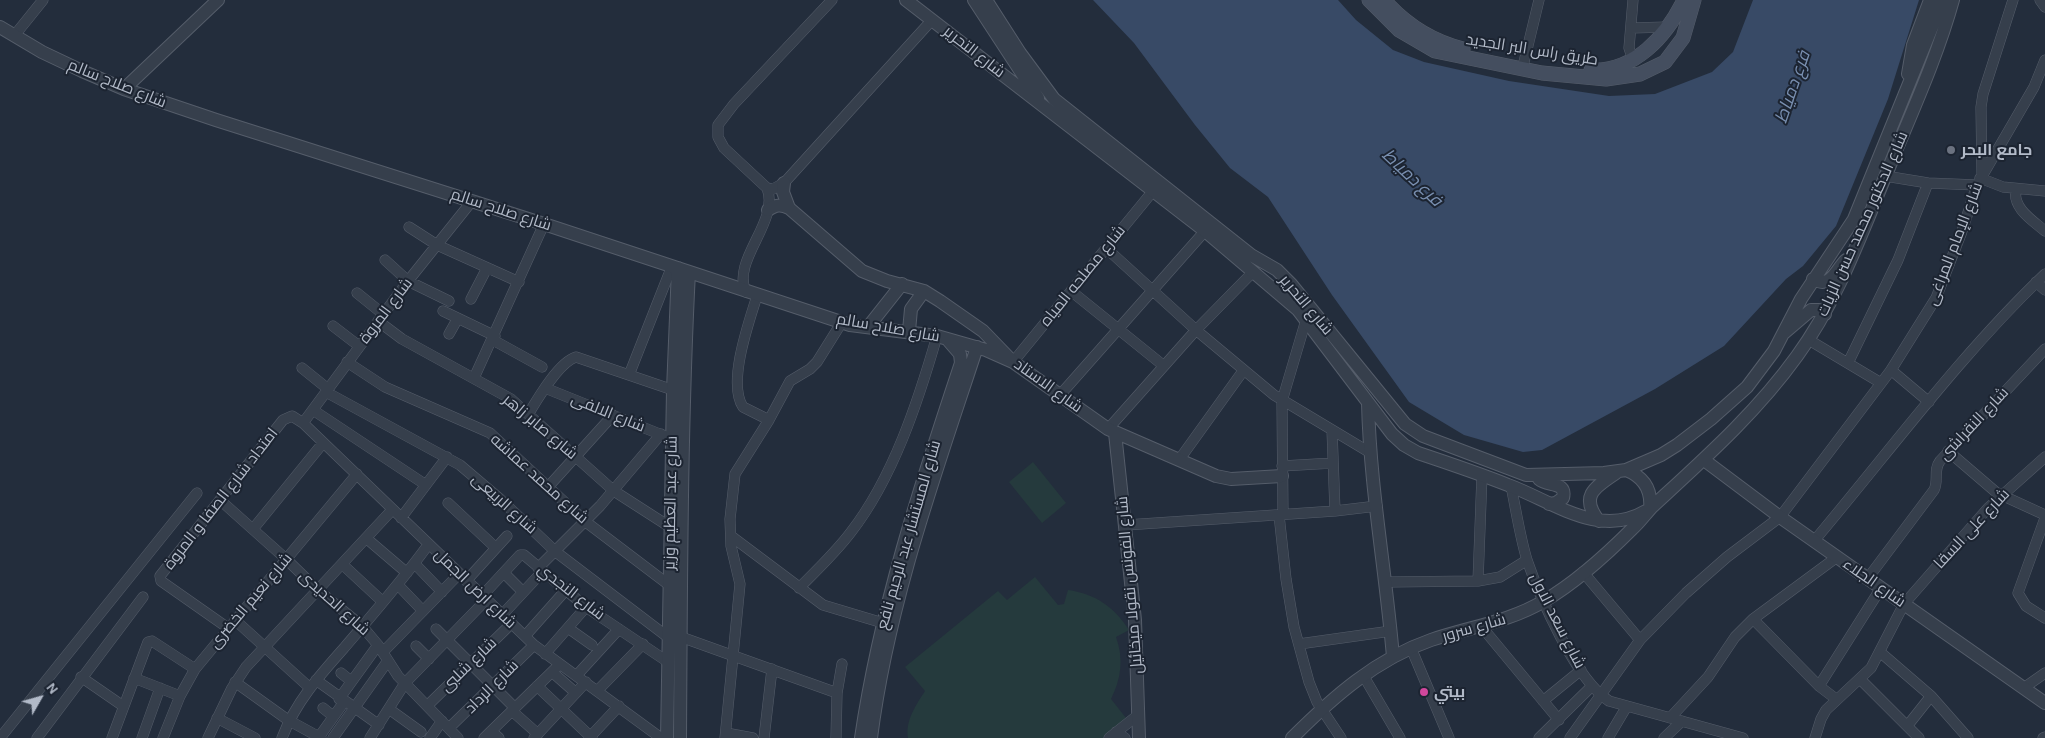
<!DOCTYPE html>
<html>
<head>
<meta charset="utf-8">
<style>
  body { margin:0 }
  #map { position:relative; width:2045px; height:738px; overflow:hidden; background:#232d3c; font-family:Karla,sans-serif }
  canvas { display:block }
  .north { position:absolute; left:15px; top:673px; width:50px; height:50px; -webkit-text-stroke:4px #1c2431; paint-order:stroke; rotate:52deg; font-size:14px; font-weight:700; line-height:20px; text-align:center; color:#b2bac8 }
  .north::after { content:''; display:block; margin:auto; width:18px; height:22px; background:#b2bac8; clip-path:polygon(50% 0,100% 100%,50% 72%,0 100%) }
</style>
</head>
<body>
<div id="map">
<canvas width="2045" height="738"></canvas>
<div class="north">N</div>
</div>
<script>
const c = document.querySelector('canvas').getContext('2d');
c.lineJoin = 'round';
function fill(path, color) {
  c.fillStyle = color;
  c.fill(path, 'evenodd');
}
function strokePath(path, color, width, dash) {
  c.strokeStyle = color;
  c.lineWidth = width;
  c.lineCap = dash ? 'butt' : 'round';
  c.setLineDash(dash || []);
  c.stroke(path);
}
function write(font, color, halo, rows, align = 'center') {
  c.font = font + ' Karla,Cairo,sans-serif';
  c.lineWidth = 4;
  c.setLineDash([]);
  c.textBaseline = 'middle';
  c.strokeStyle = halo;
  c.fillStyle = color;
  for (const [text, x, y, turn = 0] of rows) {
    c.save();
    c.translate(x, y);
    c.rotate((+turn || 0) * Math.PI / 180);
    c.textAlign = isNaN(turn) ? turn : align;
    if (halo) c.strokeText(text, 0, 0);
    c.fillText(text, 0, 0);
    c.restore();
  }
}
fill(new Path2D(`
  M1033 462 1066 503 1042 523 1009 482Z
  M1035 577 1058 605 1064 604 1068 590C1096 594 1114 607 1129 630L1116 637C1124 659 1121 679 1111 699L1126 718 1103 738H908C905 721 916 705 925 691L905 667 998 591 1007 600Z`), '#253a3d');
fill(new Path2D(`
  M1093 0H1338L1356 20 1393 50 1424 62 1509 81 1609 96 1655 94 1712 72 1733 52 1753 0H1919L1888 99 1836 226 1803 266 1786 279 1724 346 1655 389 1542 450 1523 452 1464 435 1409 402 1332 295 1268 197 1230 168 1195 125 1134 43Z`), '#384a66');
const minor = new Path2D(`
  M1633 0 1629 48 1633 60
  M2040 0 2045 7
  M1631 28 1667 27
  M14 36 43 0
  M1524 62 1539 0
  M1982 174 1981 107 1983 94 2013 0
  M1885 176 1928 183 1977 185
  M1980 178 2003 187 2045 191
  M767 188 773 189 784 183 932 20
  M2016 189C2012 208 2032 220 2045 231
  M409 227 437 245 519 282
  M1106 248 1196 330 1274 395 1369 452
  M385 260 408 281 449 301
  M2036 282 2045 290
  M1071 291 1164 366
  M746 292C731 260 780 222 767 188L724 148 718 137V125L734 104 832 0
  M357 293 383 314
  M757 296C749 322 727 383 743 407L769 420
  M471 299 487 268
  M443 311 495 336
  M378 321 402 339 511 399 614 491 670 527
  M333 326 359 346
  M449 334 458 318
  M493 340 542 367
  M1809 340 1881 383
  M347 362 385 387 490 433 586 522 669 585
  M1013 362 1153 191
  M1848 363 1898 260 1928 183
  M302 368 328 389
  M1891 370 1929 402
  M629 375 672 266
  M474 378 544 224
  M545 388 667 437
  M326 392 460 465 500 499 556 552 669 638
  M1060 395 1205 231
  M313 410 426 485
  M529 413C538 398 559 362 576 357L673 390
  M303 423 408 281 472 201
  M1108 429 1196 330 1252 273
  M1332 430 1335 511
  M1948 451 1997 493 2045 515
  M1179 460 1243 371
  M1282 466 1333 463
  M1511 486C1516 510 1520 537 1527 560 1540 598 1576 680 1609 701L1743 738
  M548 487 613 415
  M220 500 286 559 318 590 362 626 378 645 398 676 458 738
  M448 503 496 548
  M1279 515 1286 579 1294 627 1309 682 1317 702 1341 738
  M1283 515 1282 401 1306 320
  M401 518 447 457
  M2045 518 2018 593 2026 606 2045 618
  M1126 525 1335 511 1377 506
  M253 529 323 443
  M731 536 823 605 883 623
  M366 538 407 573
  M1814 541C1890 451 1960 355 2045 274
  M342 564 383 602
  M415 564 442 592
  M538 568 600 506 661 434
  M1583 572 1640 640
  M504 573 523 592
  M1868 578 1934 490C1939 480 1933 470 1940 461L2045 349
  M466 581 507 536
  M1478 581 1482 475
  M1387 582 1478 581 1500 577 1527 560
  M398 585 423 611
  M799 588C817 570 836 552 851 532 893 478 918 402 937 336
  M482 596 520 555H524L586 607 668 662
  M502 615 542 572
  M1753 619 1819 686 1836 699
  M235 620 310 688
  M1481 626 1559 720
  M228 628 161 581 160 576 283 420 292 416 303 423 534 645 661 738
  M568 628 592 645
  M436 629 515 708
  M525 636 565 591
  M681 637 837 693
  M1299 644 1391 631
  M416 646 429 659
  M1411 648 1449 738
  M383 652 459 574
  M1880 652 1931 696 1968 738
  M545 654 586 607
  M552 672 576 693
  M341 673 351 681
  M577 675 619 629
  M1363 675 1400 738
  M81 677 123 706
  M134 678 180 696
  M1860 679 1919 738
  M316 680 379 725
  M235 682 288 720 321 738
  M537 686 592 738
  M1819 686 1881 588
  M2025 687 2045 673
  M598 690 643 644
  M339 699 378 645
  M1543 701 1581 670
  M427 706 511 624
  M323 708 333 716
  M389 709 421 732
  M512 711 538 734
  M217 718 255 738
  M1670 718 1708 677 1735 637 1753 619 1837 557
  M1908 725 1931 696
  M449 728 534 645
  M491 731 499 738
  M1116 732 1125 738
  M726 733 753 738
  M319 737 344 702
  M0 738 197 493
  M37 738 143 597
  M112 738 148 642 152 641 195 669
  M142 738 160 688
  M163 738 180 696 195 669 357 474
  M208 738 232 688 246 667 392 510
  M282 738C295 703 319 676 344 648 373 614 402 581 428 545
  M333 738 387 662
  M370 738 405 683 486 600
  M430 738 442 721
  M484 738 560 664
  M534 738 586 682
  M589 738 619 706
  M725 738 740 584 731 546 730 519 735 474 769 420 790 381 810 369 817 362 842 322
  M764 738 772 669
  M836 738 837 693 842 664
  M1109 738 1138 715
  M1539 738 1592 686
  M1570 738 1640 640 1686 593 1727 557 1780 517 1891 370 1936 298 1961 234 1977 185 2034 87 2045 60
  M1608 738 1627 706
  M1664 738 1682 721
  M1815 738 1821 719 1826 710 1871 668 1904 604 1988 508 2045 457
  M2043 738 2045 737`);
const tertiary = new Path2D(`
  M906 0 1205 231 1298 310 1392 434 1404 445 1418 453C1448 463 1478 473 1508 485 1552 501 1599 539 1646 511
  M974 0 1038 98
  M986 0 1020 53 1054 99 1251 255 1277 270 1291 284 1405 424 1423 436 1526 475 1604 473 1626 470 1661 455 1677 445 1711 419 1747 387 1774 351 1801 299 1854 219 1934 22 1941 0
  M0 27 42 52 82 71 124 89 216 120 544 224 850 325 937 336 986 350 1013 362
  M1908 74 1913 45 1930 0
  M124 89 218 0
  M784 183 783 192 789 208
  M768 210C776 205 780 204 789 208L862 271 887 281 924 291 940 301 983 331 1013 362 1108 429 1216 476 1231 479 1282 476
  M1813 279C1831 289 1835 271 1846 260
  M868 327 902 284
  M909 331 911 309 924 291
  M1784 333 1811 310H1819L1825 314
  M1368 403C1370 488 1386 572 1393 657
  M1115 433 1135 620 1139 738
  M1704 460 1780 517 2045 703
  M1626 470C1644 477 1652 490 1650 509
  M1539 479C1548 487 1567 481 1563 498L1556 503 1549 504
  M1599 521C1579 496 1595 487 1616 473
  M667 738 673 390 678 268
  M680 738C681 583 681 427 689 272
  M861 738C880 609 920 486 961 363L960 354 947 339
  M871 738C888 604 935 475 977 347
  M1292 738C1333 697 1376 659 1431 640 1469 627 1509 622 1544 601 1575 583 1606 555 1632 529 1640 522 1646 513 1653 506 1704 459 1756 413 1797 356 1838 300 1861 234 1888 170 1911 114 1937 58 1953 0`);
const secondary = new Path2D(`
  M1369 0 1399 30 1435 51 1542 73 1606 79 1640 74 1665 62 1683 38 1694 0
  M1384 0C1406 25 1431 41 1463 49
  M1591 70C1634 72 1666 37 1684 0`);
strokePath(minor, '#555d6a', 11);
strokePath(tertiary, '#555d6a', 14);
strokePath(secondary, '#555d6a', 15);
strokePath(minor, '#363f4c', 10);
strokePath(tertiary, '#363f4c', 12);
strokePath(secondary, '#444e5f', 14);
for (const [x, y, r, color] of [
  [1951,150,5,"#6b7280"],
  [1424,692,5,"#d1479c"]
]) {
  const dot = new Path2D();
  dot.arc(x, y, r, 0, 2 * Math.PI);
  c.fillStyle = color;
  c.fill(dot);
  strokePath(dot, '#1c2431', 2);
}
write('16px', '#b2bac8', '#1c2431', [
  ["طريق راس البر الجديد",1532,50,9],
  ["شارع التحرير",974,52,38],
  ["شارع صلاح سالم",117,84,22],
  ["شارع صلاح سالم",501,210,18],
  ["شارع الدكتور محمد حسن الزيات",1863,224,-66],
  ["شارع الإمام المراغى",1955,244,-69],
  ["شارع مصلحه المياه",1083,276,-51],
  ["شارع التحرير",1306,305,50],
  ["شارع المروة",386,311,-53],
  ["شارع صلاح سالم",888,328,10],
  ["شارع الاستاد",1048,386,36],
  ["شارع الالفى",608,413,22],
  ["شارع النقراشى",1974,424,-47],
  ["شارع صابر زاهر",540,427,40],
  ["شارع محمد عماشه",539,479,42],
  ["امتداد شارع الصفا و المروة",221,499,-52],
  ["شارع عبد العظيم وزير",671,503,-89],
  ["شارع الربيعى",504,504,42],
  ["شارع على السقا",1972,529,-47],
  ["شارع المستشار عبد الرحيم نافع",909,535,-74],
  ["شارع الجلاء",1874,583,35],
  ["شارع الفونس نقولا ميخائيل",1130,585,-95],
  ["شارع ارض الجمل",475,589,44],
  ["شارع النجدي",571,592,38],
  ["شارع نعيم الخضرى",251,601,-50],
  ["شارع الحديدى",334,603,42],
  ["شارع سعد الاول",1557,621,63],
  ["شارع سرور",1474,628,-16],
  ["شارع شلبى",469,665,-44],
  ["شارع الرداد",492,687,-45]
]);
write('bold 16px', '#b2bac8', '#1c2431', [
  ["جامع البحر",1961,150],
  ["بيتي",1434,692]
], 'left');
write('italic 18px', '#798fb0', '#1c2431', [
  ["فرع دمياط",1793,87,-71],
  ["فرع دمياط",1412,178,43]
]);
</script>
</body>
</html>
